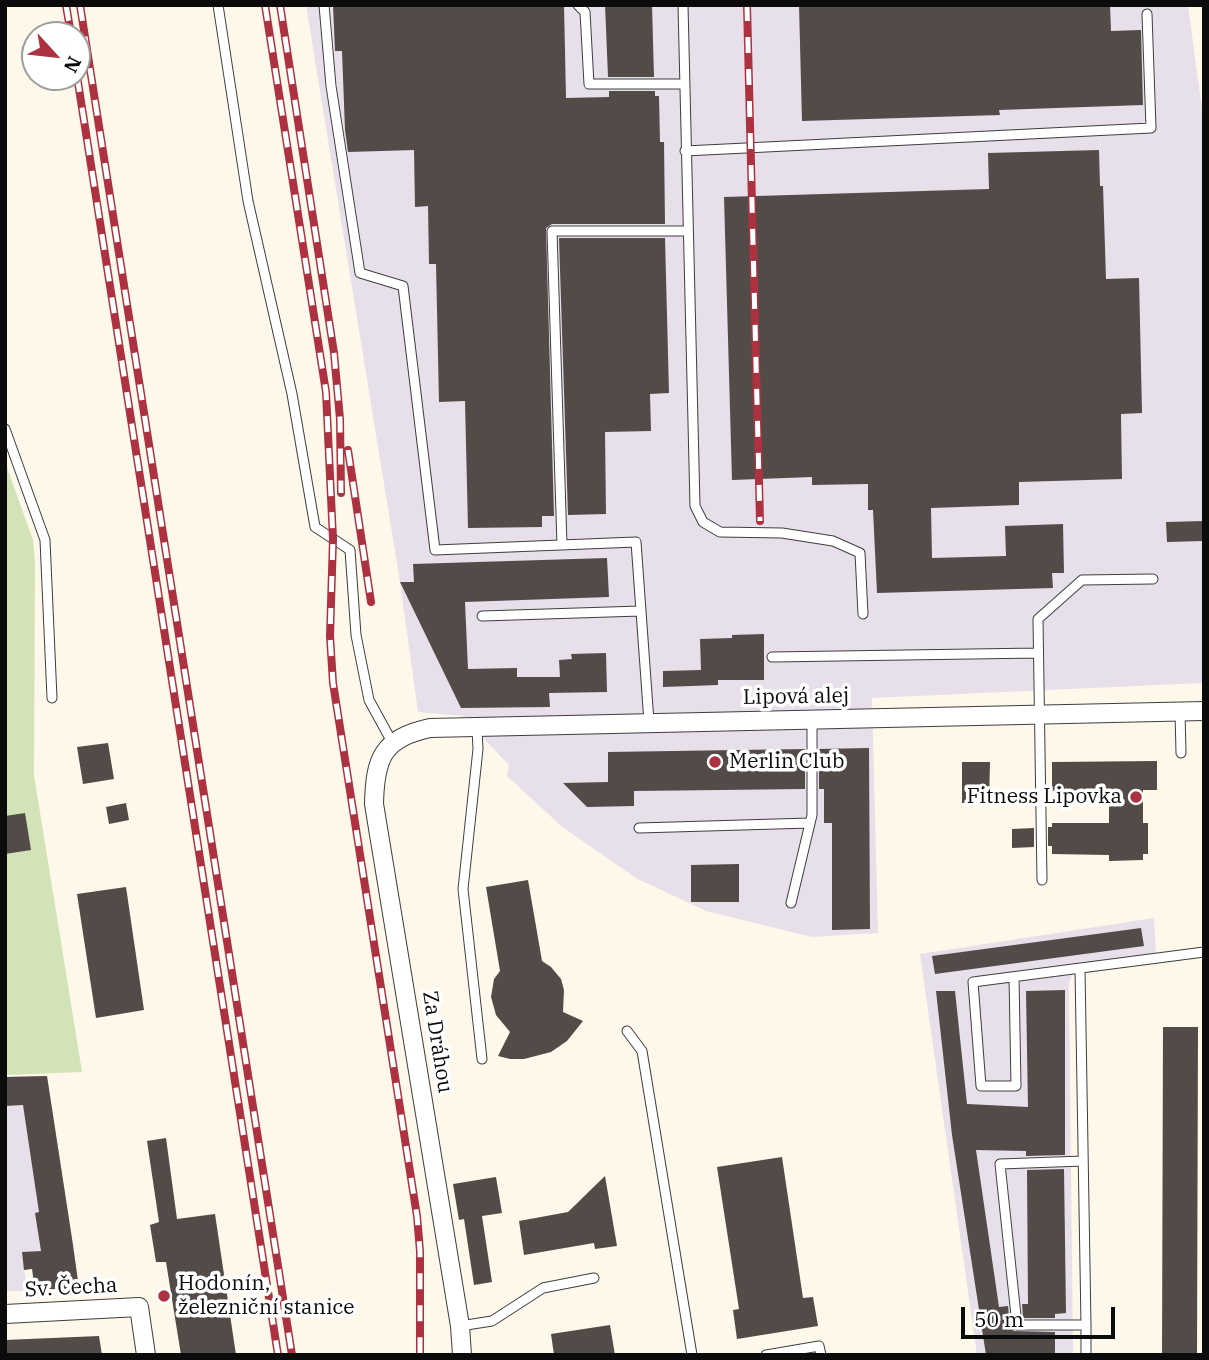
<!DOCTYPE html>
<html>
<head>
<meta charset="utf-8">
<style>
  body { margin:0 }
  #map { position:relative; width:1209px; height:1360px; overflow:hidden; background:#fdf8ea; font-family:"IBM Plex Serif",serif }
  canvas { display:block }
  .frame { position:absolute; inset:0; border:7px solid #0b0b0b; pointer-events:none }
  .north { position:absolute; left:21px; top:21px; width:70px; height:70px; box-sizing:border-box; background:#fff; border:2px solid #9d9d9d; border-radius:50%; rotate:117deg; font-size:19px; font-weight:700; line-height:28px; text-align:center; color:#0b0b0b }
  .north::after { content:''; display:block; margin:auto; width:24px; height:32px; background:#ac3141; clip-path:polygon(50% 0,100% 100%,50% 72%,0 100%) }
  .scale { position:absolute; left:961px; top:1307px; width:154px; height:32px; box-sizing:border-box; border:4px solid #0b0b0b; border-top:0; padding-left:9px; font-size:21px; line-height:24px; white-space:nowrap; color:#0b0b0b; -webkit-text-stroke:5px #fff; paint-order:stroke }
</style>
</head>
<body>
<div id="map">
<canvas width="1209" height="1360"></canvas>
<div class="frame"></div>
<div class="north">N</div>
<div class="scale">50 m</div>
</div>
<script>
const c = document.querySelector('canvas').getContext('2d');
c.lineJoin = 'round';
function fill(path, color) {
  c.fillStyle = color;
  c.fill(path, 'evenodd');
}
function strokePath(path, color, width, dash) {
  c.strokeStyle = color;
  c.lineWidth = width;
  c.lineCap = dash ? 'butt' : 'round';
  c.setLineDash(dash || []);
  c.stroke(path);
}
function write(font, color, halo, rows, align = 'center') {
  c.font = font + ' "IBM Plex Serif",serif';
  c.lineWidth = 7;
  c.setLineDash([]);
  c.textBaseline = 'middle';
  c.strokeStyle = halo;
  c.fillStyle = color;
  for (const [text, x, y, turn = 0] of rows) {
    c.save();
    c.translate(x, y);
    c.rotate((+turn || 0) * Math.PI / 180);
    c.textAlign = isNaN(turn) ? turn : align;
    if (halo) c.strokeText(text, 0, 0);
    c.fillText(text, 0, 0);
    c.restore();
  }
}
fill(new Path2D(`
  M306 5H1188L1204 124V680L1202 683 872 698 878 933 812 937 706 911 636 878 561 826 507 776 509 765 462 716 418 712 400 582Z
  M1154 918 1156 954 1077 964 1069 983 1073 1355H977L920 954Z
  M47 1076 73 1245 22 1253 27 1291H5V1077Z`), '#e7dfe9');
fill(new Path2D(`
  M5 462 33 540 35 562 34 775 82 1072 5 1075Z`), '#d2e3b8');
fill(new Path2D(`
  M333 5H564L566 98 609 97V91H655V96H659L660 142H664L665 224H552L546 228 554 516H542V527L468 528 465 401 439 402 436 264H429L428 206 415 207 414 150 348 152 345 130 342 51H335Z
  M605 5H652L654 77H608Z
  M799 5H1110L1111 31 1141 30 1143 105 999 110 1000 115 802 121Z
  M1099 150 1100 186H1103L1106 279 1139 278 1142 413 1121 414 1122 479 1019 482V505L931 508 932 558 1006 556 1005 526 1063 524 1064 573H1052L1053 588 877 593 873 510H868V484L812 485V477L732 480 724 197 989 189 988 153Z
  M559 238H665L669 393 650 394 651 431 605 432 606 514 568 515Z
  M1204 521V541L1167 542 1166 522Z
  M607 558 609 597 465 602 468 669 517 668V677H560L559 660 572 659 571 654 606 653 607 692 549 693 550 707 461 708 400 582H414L413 564Z
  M764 634V680H718V685L663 687V671L701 670 700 639 732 638V635Z
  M108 743 114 779 83 784 77 747Z
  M869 748 870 929 832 930V823H824V789H819V749Z
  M805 749V789L634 791V806L587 807 563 783 608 782V752Z
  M1157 761V790H1143V823H1148V854H1143V860L1109 861V855L1052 854V846H1048V827H1052V823H1109V790L1052 791V762Z
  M962 762H990L989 803H962Z
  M126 803 129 820 109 824 106 807Z
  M25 813 31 850 5 854V816Z
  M1034 828V847L1012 848V829Z
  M739 864V902H691V865Z
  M528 880 542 961 551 967 561 979 564 990 563 1012 583 1021 567 1041 551 1052 524 1059H510L498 1056 510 1032 496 1015 491 997 494 979 500 971 486 887Z
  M126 887 144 1010 96 1018 77 894Z
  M1141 928 1144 946 935 974 932 956Z
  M1065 990V1155L1026 1156V1151L976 1150 999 1307 1008 1306 1010 1326 1014 1331 1055 1332V1355H986L952 1135 936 991H955L967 1104 1028 1107 1026 991Z
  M1163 1027H1198L1197 1355H1162Z
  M47 1076 73 1245 79 1288 35 1290 32 1269 24 1270 22 1252 41 1251 35 1213 39 1212 23 1105 5 1106V1077Z
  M166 1138 177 1219 215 1214 236 1355H181L166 1262H156L150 1225 159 1222 147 1141Z
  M782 1157 803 1298 813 1297 818 1326 737 1339 733 1310 739 1309 717 1167Z
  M1064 1169 1066 1313 1055 1314V1318H1023L1022 1304H1028L1027 1170Z
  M605 1176 617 1246 595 1249 594 1243 524 1255 519 1221 568 1212Z
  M496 1177 502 1213 482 1216 492 1282 474 1285 464 1219 459 1220 453 1184Z
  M610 1325 615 1355H554L551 1334Z
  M99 1336 102 1355H5V1340Z`), '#524b48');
const lane = new Path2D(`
  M218 5 248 201 292 394 315 527 350 550 356 635 369 700 392 742
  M324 5 331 86 360 273 403 286 435 550 636 542 649 722
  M578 5 585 12 589 84H685
  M683 5 695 506 703 522 720 532 782 533 833 541 860 553 863 614
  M685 151 1151 128 1147 14
  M5 429 45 540 52 698
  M562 545 552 231H687
  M482 616 641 611
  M772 657 1038 653
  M1180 712 1181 753
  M477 729 478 749 463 889 482 1059
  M639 828 810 823
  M1042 880 1038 619 1082 580 1153 579
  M791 903 812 815V719
  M1080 969 1086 1325H1017L1000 1164 1083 1161
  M1014 977 1016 1086H981L973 982 1204 952
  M627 1031 642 1051 692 1355
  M1086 1325V1355
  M460 1326 492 1321 543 1288 594 1278
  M766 1355 778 1353
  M778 1355V1353L819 1346 821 1355`);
const street = new Path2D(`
  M5 1314 139 1307 146 1355
  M462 1355 460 1326 374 804C375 759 382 738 430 728L1204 711`);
strokePath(lane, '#3e3e3e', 11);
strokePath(street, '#3e3e3e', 20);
strokePath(lane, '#fff', 9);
strokePath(street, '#fff', 18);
const rail = new Path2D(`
  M66 5 71 35
  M80 5 292 1355
  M265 5 326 392 333 539 330 636 333 683 417 1216 420 1251V1355
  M280 5 334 353 340 419 341 493
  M747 5 760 521
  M77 76 278 1355
  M348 450 371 602`);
strokePath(rail, '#ac3141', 8);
strokePath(rail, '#fff', 5, [16]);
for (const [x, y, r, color] of [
  [715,762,7,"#ac3141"],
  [1136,797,7,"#ac3141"],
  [164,1296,7,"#ac3141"]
]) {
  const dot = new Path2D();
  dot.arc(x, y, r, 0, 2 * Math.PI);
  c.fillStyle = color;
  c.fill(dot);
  strokePath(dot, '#fff', 2.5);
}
write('21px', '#0b0b0b', '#fff', [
  ["Lipová alej",796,697,-1],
  ["Za Dráhou",437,1042,81],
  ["Sv. Čecha",71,1288,-3]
]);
write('21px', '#0b0b0b', '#fff', [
  ["Merlin Club",729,762],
  ["Fitness Lipovka",1122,797,"right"],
  ["Hodonín,",178,1284],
  ["železniční stanice",178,1308]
], 'left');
</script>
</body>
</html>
